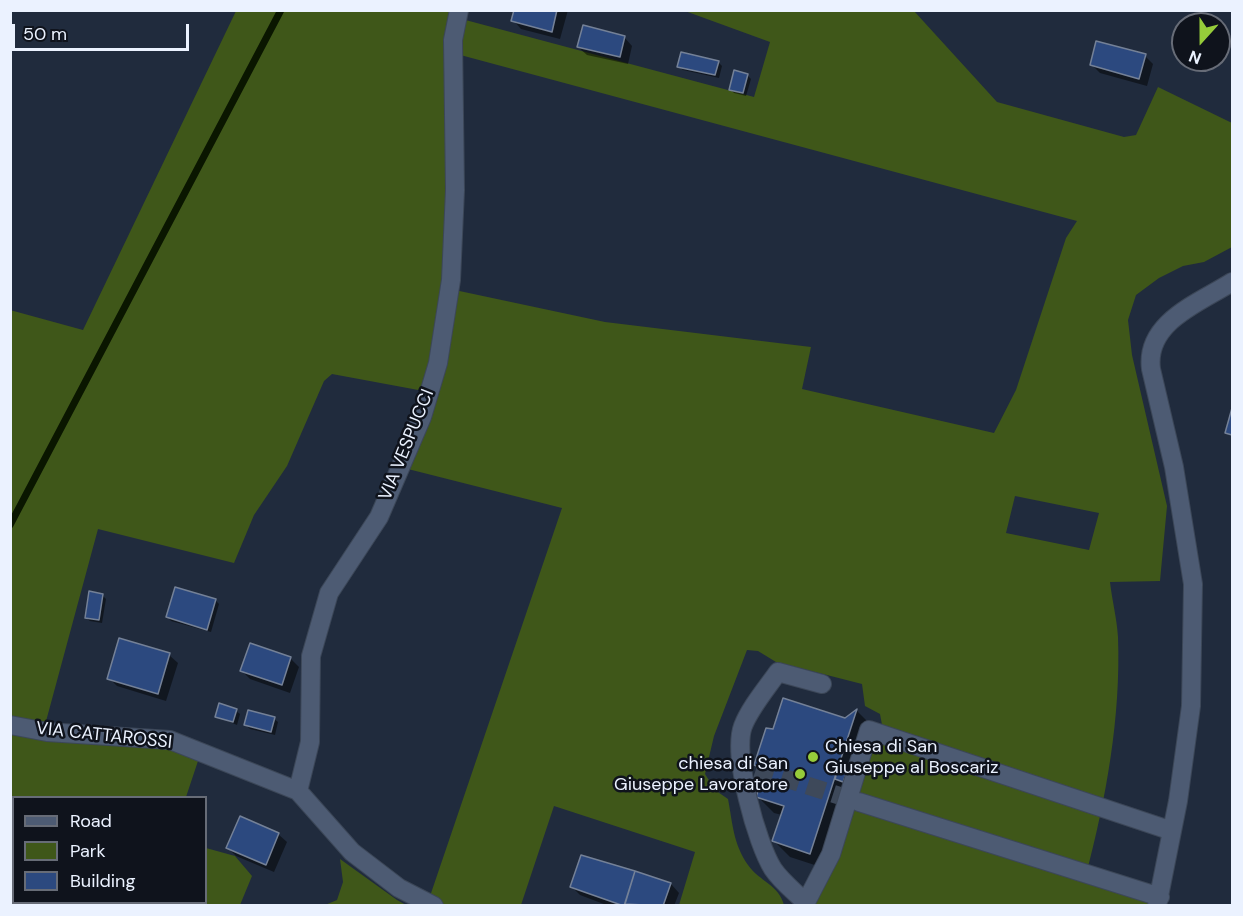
<!DOCTYPE html>
<html>
<head>
<meta charset="utf-8">
<style>
  body { margin:0 }
  #map { position:relative; width:1243px; height:916px; overflow:hidden; background:#202b3d; font-family:"DM Sans",sans-serif }
  canvas { display:block }
  .frame { position:absolute; inset:0; border:12px solid #ebf2ff; pointer-events:none }
  .legend { position:absolute; left:12px; top:796px; width:195px; height:108px; box-sizing:border-box; background:#0f131c; border:2px solid #676c77; margin:0; padding:8px 10px; list-style:none; font-size:18px; color:#ebf2ff }
  .legend li { display:flex; align-items:center; gap:12px; height:30px }
  .legend b { width:30px; border:2px solid #676c77 }
  .north { position:absolute; left:1171px; top:12px; width:60px; height:60px; box-sizing:border-box; background:#0f131c; border:2px solid #676c77; border-radius:50%; rotate:201deg; font-size:16px; font-weight:700; line-height:24px; text-align:center; color:#ebf2ff }
  .north::after { content:''; display:block; margin:auto; width:21px; height:27px; background:#96cc3a; clip-path:polygon(50% 0,100% 100%,50% 72%,0 100%) }
  .scale { position:absolute; left:12px; top:24px; width:177px; height:27px; box-sizing:border-box; border:3px solid #ebf2ff; border-top:0; padding-left:8px; font-size:18px; line-height:21px; white-space:nowrap; color:#ebf2ff; -webkit-text-stroke:4px #0f131c; paint-order:stroke }
</style>
</head>
<body>
<div id="map">
<canvas width="1243" height="916"></canvas>
<div class="frame"></div>
<ul class="legend">
<li><b style="height:8px;background:#4d5b73"></b>Road</li>
<li><b style="height:16px;background:#3f5719"></b>Park</li>
<li><b style="height:16px;background:#2c497f"></b>Building</li>
</ul>
<div class="north">N</div>
<div class="scale">50 m</div>
</div>
<script>
const c = document.querySelector('canvas').getContext('2d');
c.lineJoin = 'round';
function fill(path, color) {
  c.fillStyle = color;
  c.fill(path, 'evenodd');
}
function strokePath(path, color, width, dash) {
  c.strokeStyle = color;
  c.lineWidth = width;
  c.lineCap = dash ? 'butt' : 'round';
  c.setLineDash(dash || []);
  c.stroke(path);
}
function write(font, color, halo, rows, align = 'center') {
  c.font = font + ' "DM Sans",sans-serif';
  c.lineWidth = 5;
  c.setLineDash([]);
  c.textBaseline = 'middle';
  c.strokeStyle = halo;
  c.fillStyle = color;
  for (const [text, x, y, turn = 0] of rows) {
    c.save();
    c.translate(x, y);
    c.rotate((+turn || 0) * Math.PI / 180);
    c.textAlign = isNaN(turn) ? turn : align;
    if (halo) c.strokeText(text, 0, 0);
    c.fillText(text, 0, 0);
    c.restore();
  }
}
fill(new Path2D(`
  M236 11H459L458 18 754 97 770 42 685 11H914L997 102 1124 137 1136 135 1158 87 1232 123V247L1204 262 1183 266 1159 278 1136 295 1128 320 1132 355 1167 506 1160 581 1110 582C1112 600 1117 619 1118 637 1121 717 1106 799 1086 875L1157 905H804L883 730 880 714 865 706 862 684 776 662 758 651 747 650 714 736 705 774 715 790 728 799C733 825 733 843 748 865 759 881 779 885 784 905H679L695 852 554 806 521 905 453 906 428 902 562 508 400 467 429 392 332 374 324 381 287 466 254 515 234 563 98 529 45 725 201 752 186 797 14 798V902H206V848L235 856 252 876 240 905H11L10 310 83 330ZM453 53 1077 221 1066 238 1016 390 994 433 802 389 811 347 605 322 450 289ZM1015 496 1099 513 1089 550 1006 533Z
  M340 859 397 900 406 905H325L337 900 343 882Z`), '#3f5719');
fill(new Path2D(`
  M515 10H568L560 39 521 29 513 20Z
  M624 37 632 46 628 64 587 55 578 47Z
  M1145 56 1153 64 1147 86 1100 73 1092 65Z
  M718 62 722 66 719 78 683 70 679 66Z
  M747 75 751 79 746 96 734 93 730 89Z
  M102 595 106 599 102 623 90 621 86 618Z
  M215 600 219 604 211 632 171 621 168 617Z
  M169 655 178 663 166 701 117 686 109 678Z
  M290 658 299 667 290 693 250 679 242 671Z
  M236 711 240 714 237 725 216 716Z
  M857 711 873 727 827 869 790 857 774 841 782 815 774 813 757 796 765 774 756 765 773 731 845 719Z
  M274 719 278 722 275 735 250 729 246 725Z
  M278 834 287 842 274 872 236 856 228 848Z
  M582 857 671 884 679 893 674 906H609L580 895 572 887Z`), '#0007');
strokePath(new Path2D(`
  M10 525 281 10`), '#0a1600', 7);
const building = new Path2D(`
  M514 10H557L552 32 511 21Z
  M583 25 625 36 620 57 577 47Z
  M1096 41 1146 54 1139 79 1090 65Z
  M681 52 719 61 715 75 677 67Z
  M734 70 748 74 743 93 729 90Z
  M1232 408V435L1225 433Z
  M175 587 216 599 207 630 166 617Z
  M89 591 103 594 99 620 85 618Z
  M119 638 170 653 158 694 107 679Z
  M250 643 291 657 282 685 240 671Z
  M783 698 845 718 857 709 810 854 772 841 784 806 756 797 765 769 754 765 766 728 773 729Z
  M219 703 237 709 233 722 215 717Z
  M248 710 275 717 271 732 244 725Z
  M838 769 847 772 843 782 835 779Z
  M240 816 279 833 266 865 226 848Z
  M581 855 635 871 624 906 570 887Z
  M635 871 671 883 663 906 625 904Z`);
fill(building, '#2c497f');
strokePath(building, '#748197', 1.5);
strokePath(new Path2D(`
  M756 769 859 802`), '#3e495a', 18, [18, 9]);
const minor = new Path2D(`
  M10 725 47 732 170 740 298 791 352 852 399 888 434 906
  M298 791 310 742 311 656 329 593 379 517 422 417 438 363 451 280 455 190 453 40 459 10
  M859 802 1160 897
  M805 902C795 892 781 881 773 869 757 844 732 755 743 726 750 708 766 689 778 672L822 684
  M804 906 831 854 869 730 1172 831
  M1157 906 1178 801 1191 706 1193 584 1174 467 1151 369C1145 322 1199 303 1232 282`);
strokePath(minor, '#3c4758', 20);
strokePath(minor, '#4d5b73', 18);
for (const [x, y, r, color] of [
  [813,757,6,"#96cc3a"],
  [800,774,6,"#96cc3a"]
]) {
  const dot = new Path2D();
  dot.arc(x, y, r, 0, 2 * Math.PI);
  c.fillStyle = color;
  c.fill(dot);
  strokePath(dot, '#0f131c', 2);
}
write('18px', '#ebf2ff', '#0f131c', [
  ["VIA VESPUCCI",407,445,-68],
  ["VIA CATTAROSSI",104,736,6]
]);
write('18px', '#ebf2ff', '#0f131c', [
  ["Chiesa di San",825,747],
  ["Giuseppe al Boscariz",825,768],
  ["chiesa di San",788,764,"right"],
  ["Giuseppe Lavoratore",788,785,"right"]
], 'left');
</script>
</body>
</html>
